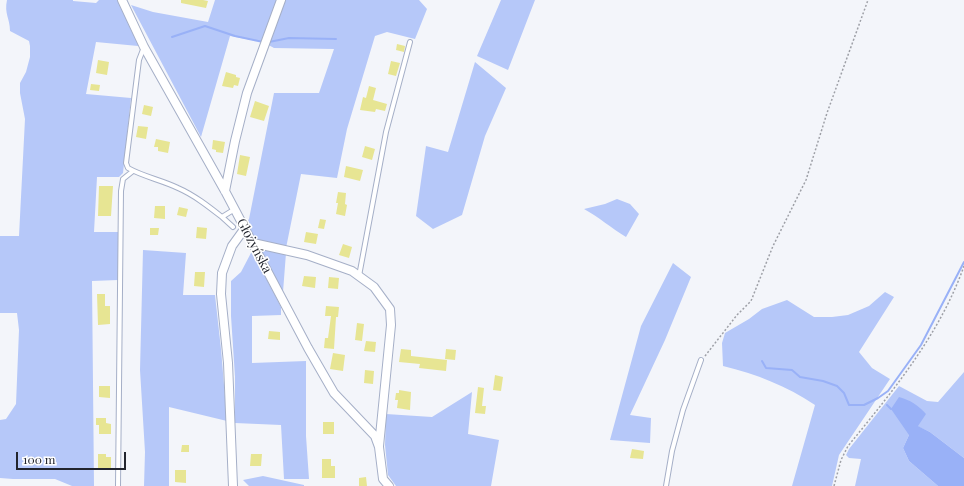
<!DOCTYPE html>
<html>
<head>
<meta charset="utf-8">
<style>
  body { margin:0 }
  #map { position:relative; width:964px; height:486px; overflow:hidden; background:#f3f5fa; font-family:"Playfair Display",serif }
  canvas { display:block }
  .scale { position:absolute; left:16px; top:452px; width:110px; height:18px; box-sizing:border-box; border:2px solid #22252e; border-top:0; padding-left:5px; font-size:12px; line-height:14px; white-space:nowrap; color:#22252e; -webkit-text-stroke:3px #fff; paint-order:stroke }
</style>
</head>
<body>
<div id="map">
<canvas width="964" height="486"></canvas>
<div class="scale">100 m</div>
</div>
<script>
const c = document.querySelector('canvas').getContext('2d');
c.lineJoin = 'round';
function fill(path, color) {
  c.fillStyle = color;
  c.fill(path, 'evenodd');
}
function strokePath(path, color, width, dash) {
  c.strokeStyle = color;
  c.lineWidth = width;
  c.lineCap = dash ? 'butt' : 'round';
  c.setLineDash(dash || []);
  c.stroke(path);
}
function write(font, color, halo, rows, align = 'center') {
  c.font = font + ' "Playfair Display",serif';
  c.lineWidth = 3;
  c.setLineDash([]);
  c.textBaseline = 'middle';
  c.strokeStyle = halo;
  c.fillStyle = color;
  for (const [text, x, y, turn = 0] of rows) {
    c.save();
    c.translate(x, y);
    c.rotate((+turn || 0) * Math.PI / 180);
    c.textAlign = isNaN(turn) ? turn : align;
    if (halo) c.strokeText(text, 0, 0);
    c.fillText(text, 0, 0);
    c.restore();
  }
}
fill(new Path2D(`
  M7 0H73V1L96 3 99 0H118L139 44 138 46 96 42 86 94 131 98 123 173 119 177H97L94 232H118V280L92 281 94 486H72L55 479H13L0 478V420L6 419 16 404 19 330 17 313H0V236H19L25 119 20 93V83L26 72 30 57V46L29 41 10 31C10 18 4 14 7 0Z
  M215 0H419L427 9 415 39 387 32 375 36 347 129 337 178 301 174 286 248 255 240 246 223 249 219 274 93H319L334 49 274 48 263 42 230 36 201 137 131 5 153 12 208 22Z
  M501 0H535L508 70 477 56Z
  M475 62 506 88 485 136 462 215 433 229 416 216 426 146 448 152Z
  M617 199 630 204 639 214 626 237C611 228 599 217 584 209L605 204Z
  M264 248 286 253 283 292 260 249Z
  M143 250 186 253 183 295H215L221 349 227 421 169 407V486H144L145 452 140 370Z
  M252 251 281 307V315L252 316V363L306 361V436L309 479H284L281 425 235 423V377L231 316V281L241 272Z
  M673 263 691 277 665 340 630 415 651 418 650 443 610 440 641 326Z
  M885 292 894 297 859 352 872 368 890 379 839 455 832 486H792L815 405C787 386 756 374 723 366L722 343 725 333 749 319 762 309 787 300 814 317H832L848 315 869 306Z
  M964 372V458L930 432 917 426 909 435 903 448 909 461 938 486H855L861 459 849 458 846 455 849 449 899 386 927 401 938 402Z
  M472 392 468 434 499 440 491 486H396L388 475 385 445 386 414 432 417Z
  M263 476 304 485V486H249L243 480Z`), '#b6c8f9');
fill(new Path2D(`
  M899 397C910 400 918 405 926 414L918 426 930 432 964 458V486H938L909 461 903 448 909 435 891 409Z`), '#99b1f7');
strokePath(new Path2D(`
  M172 37 205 26 235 36 263 42
  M269 42 289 38 336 39
  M762 361 766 368 792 370 800 377 823 381 837 386 844 393 849 405H864L878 398 888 391 921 345 964 262
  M887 405 891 409`), '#99b1f7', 2);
fill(new Path2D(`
  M181 0H203L208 1 206 8 181 3Z
  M397 44 405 46 404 52 396 50Z
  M98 60 109 62 107 75 96 73Z
  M391 61 400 63 396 76 388 74Z
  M226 72 236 75V77L240 78 238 86 234 85 233 88 222 86Z
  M91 84 100 85 99 91 90 90Z
  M369 86 376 88 373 100 387 104 385 111 376 109 375 112 360 110 363 97 366 98Z
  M255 101 269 106 264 121 250 117Z
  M144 105 153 107 151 116 142 114Z
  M138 126 148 127 146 139 136 137Z
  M156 139 170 142 168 153 158 151V147H154Z
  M213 140 225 142 223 153 216 152V150L212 149Z
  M365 146 375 149 372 160 362 157Z
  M240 155 250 157 246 176 237 174Z
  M346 166 363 170 360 181 344 177Z
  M99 186H113L111 216H98Z
  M338 192 346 193 345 204 347 205 345 216 336 214 338 203H336Z
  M155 206H165V219L154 218Z
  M179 207 188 209 186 217 177 215Z
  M320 219 326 220 324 229 318 228Z
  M197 227 207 228 206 239 196 238Z
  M150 228H159L158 235H150Z
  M306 232 318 234 316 244 304 242Z
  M343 244 352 247 349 258 339 255Z
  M195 272H205L204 287 194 286Z
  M304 276 316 277 315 288 302 286Z
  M329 277 339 278 338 289 328 288Z
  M97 294H105V306H110V324L98 325Z
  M326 306 339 307 338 317H336L334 349 324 348 325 338H328L331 316H325Z
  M357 323 364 324 362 341 355 340Z
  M269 331 280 332V340L268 339Z
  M366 341 376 342 375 352 364 351Z
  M401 349 411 350V356L447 360 446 371 419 368 420 364 399 362Z
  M446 349 456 350 455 360 445 359Z
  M333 353 345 355 343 371 330 369Z
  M365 370 374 371 373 384 364 383Z
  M495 375 503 377 501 391 493 390Z
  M99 386H110V398L99 397Z
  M478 387 484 388 482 406H486L485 414 475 413Z
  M399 390 411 392 410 410 397 408 398 400H395L396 393H399Z
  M96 418H106V423L111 424V434H99V425H96Z
  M323 422H334V434H323Z
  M182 445H189V452H181Z
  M632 449 644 451 643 459 630 458Z
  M98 454H106V457H111V469H98Z
  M251 454H262L261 466H250Z
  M322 459H331V466H335V478H322Z
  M175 470H186V483L175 482Z
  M366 477 367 486H359V478Z`), '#e7e593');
const service = new Path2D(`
  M144 47 139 60 126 163 128 168C144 177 162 180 178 188 194 195 208 206 222 217L235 209
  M222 217 233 227
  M359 276 386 132 410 42
  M118 486 121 191 123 179 133 171
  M666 486 672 451 683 410 701 360`);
const minor = new Path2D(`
  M122 0 144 47 225 191 308 348 334 393 375 436 379 447 383 479 389 486
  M225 191 235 141 247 93 281 0
  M253 243 307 255 352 271 374 287 390 309 391 325 379 446
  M233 486 228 363 221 294 222 273 232 246 245 228`);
strokePath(service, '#a5afc7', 6);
strokePath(minor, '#a5afc7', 10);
strokePath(new Path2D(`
  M705 356 737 315 751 301 773 246 806 180 827 113 868 0
  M834 486 841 460 848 446C893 391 940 334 964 266`), '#9ea0a7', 1.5, [2, 2]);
strokePath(service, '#fff', 4);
strokePath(minor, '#fff', 8);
write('13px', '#22252e', '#fff', [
  ["Głożyńska",254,246,62]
]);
</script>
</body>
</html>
